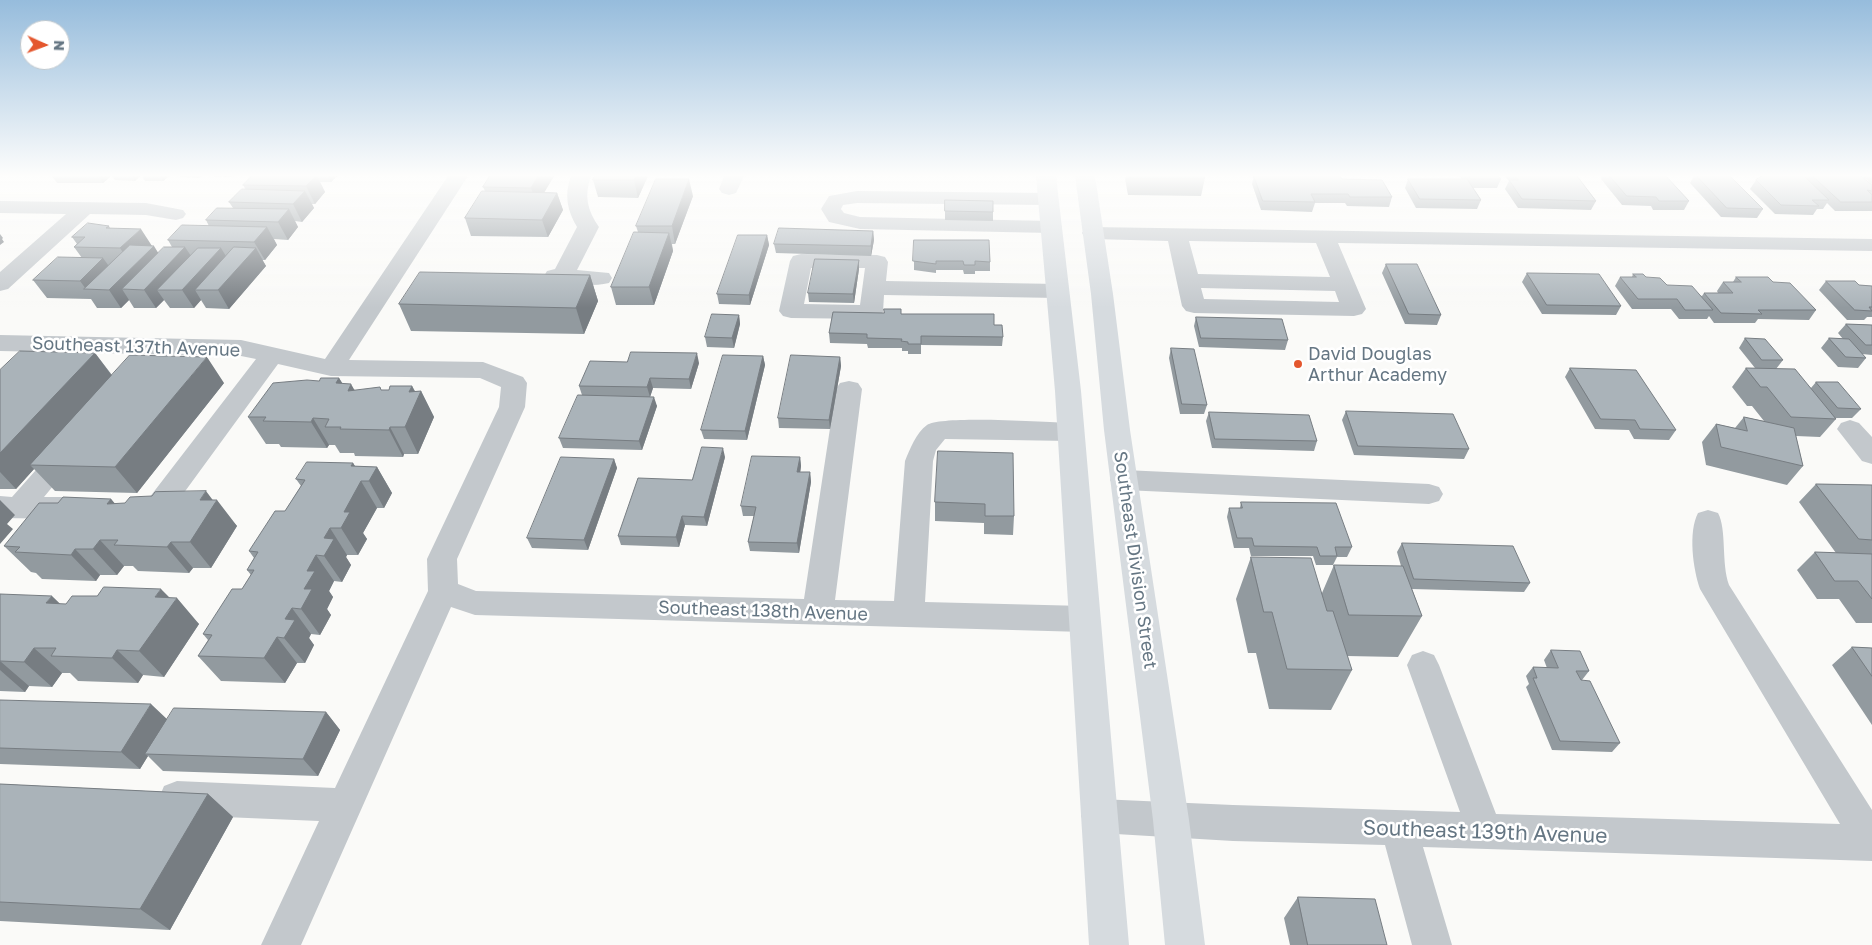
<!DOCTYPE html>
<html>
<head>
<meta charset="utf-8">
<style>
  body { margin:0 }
  #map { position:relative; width:1872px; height:945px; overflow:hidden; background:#fafaf8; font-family:"Golos Text",sans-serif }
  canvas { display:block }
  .north { position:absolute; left:20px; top:20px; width:50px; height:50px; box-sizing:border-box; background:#fff; border:1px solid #c1c8cd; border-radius:50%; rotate:92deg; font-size:14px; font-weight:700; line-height:20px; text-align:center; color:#657683 }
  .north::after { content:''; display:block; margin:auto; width:18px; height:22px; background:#e4572e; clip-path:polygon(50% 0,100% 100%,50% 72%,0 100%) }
</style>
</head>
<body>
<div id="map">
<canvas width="1872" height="945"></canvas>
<div class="north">N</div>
</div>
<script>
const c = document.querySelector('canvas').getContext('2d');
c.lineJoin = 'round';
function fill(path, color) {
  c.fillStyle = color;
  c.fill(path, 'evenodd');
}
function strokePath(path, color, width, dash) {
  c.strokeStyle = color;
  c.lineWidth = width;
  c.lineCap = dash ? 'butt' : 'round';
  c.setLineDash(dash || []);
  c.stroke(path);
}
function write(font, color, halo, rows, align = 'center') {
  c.font = font + ' "Golos Text",sans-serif';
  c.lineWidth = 5;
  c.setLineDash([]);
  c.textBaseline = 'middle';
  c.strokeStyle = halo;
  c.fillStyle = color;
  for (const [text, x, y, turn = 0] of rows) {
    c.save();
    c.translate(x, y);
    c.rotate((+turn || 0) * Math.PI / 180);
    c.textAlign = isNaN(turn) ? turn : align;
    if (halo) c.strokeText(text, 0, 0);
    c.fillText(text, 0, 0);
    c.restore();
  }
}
fill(new Path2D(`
  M448 176H468L349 360 483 362 523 377 527 383 525 407 457 559 458 584 476 591 804 599 836 389 840 383 849 381 858 383 862 389 835 600 894 601 905 461C910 449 916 433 927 425 941 415 1047 422 1070 423L1079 426 1083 432 1079 438 1070 441 945 439 936 450 933 461 925 602 1084 606 1095 610 1100 619 1095 628 1084 632 475 615 451 607 301 945H261L319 821 177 815 164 810 159 798 164 786 177 781 335 788 428 591 427 559 499 407 501 387 480 378 331 376 278 364 167 516C154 520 144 520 131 516L127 509 131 502 149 498 256 359 241 356 0 351V335L241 340 325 359Z
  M571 176H591C584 195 587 210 599 227L577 270 609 273 612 278 609 283C591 287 565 285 547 281L544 276 547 271 555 269 577 227C567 210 564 195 571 176Z
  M724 176H744L736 193 729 195 722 193 719 189Z
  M857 191 1048 193 1055 195 1058 199 1055 203 1048 205 857 203 843 205 841 209 844 213 860 217 1051 221 1058 223 1062 227 1058 231 1051 233 860 229 829 222 821 209 829 196Z
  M0 201 146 203 183 210 186 214 183 218 176 220 146 215 90 214 8 289 0 291V272L66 214 0 213Z
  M1093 227 1872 239V251L1338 243 1366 309 1362 314 1354 316 1194 313 1186 311 1182 306 1168 241 1093 239 1085 238 1082 233 1085 228ZM1189 241 1316 243 1330 277 1198 274ZM1201 288 1335 291 1339 302 1204 299Z
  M801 254 877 255 885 257 888 262 886 281 1058 284 1066 286 1069 291 1066 296 1058 298 884 295 883 312 879 317 871 319 791 318 783 316 779 311 790 261 793 256ZM811 268H865L860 305 804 304Z
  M1850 420 1859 423 1872 437V464L1862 461 1837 429 1841 423Z
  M69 442 79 444 82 451 44 497H73L83 501 87 508 83 515 73 519 0 518V496L12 497 59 444Z
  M1124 470 1429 484 1439 487 1443 494 1439 501 1429 504 1124 490 1114 487 1110 480 1114 473Z
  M1708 510 1718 513C1727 530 1721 563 1729 585L1872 810V861L1423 847 1452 945H1412L1385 845 1233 841 1099 833 1086 828 1081 816 1086 804 1099 799 1233 805 1460 812 1407 665 1412 655 1423 651 1434 655 1439 665 1496 814 1840 824 1700 589C1693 569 1688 532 1698 513Z`), '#c3c8cc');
fill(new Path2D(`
  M1036 176H1056L1081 391 1129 945H1089L1055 391Z
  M1075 176H1095L1113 294 1130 430 1189 820 1205 945H1165L1153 820 1104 430 1091 294Z`), '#d6dbdf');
fill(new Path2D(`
  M52 176H111L103 183H57Z
  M112 176H140L135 181 115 180Z
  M142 176H169L163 181H145Z
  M180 176H201L199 178 181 177Z
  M210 176H232L231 177Z
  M252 176H337L331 182H320L325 192 315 204H312L314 208 302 222 295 221 298 227 288 240 274 239 277 245 265 260H262L266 266 229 309 206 308 201 300 194 308H170L164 300 156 308H134L129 300 121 308H97L91 299 47 298 33 280 82 258 74 247 77 244 72 237 109 226 110 228 152 246 158 253 172 247 168 240 209 226 206 220 233 208 229 202 246 190 243 185Z
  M490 176H554L544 192 557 193 563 210 548 237 471 236 465 218 485 191 483 187Z
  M648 176 638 198 598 197 593 180Z
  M1126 176H1204L1205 178 1201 196 1128 195 1125 179Z
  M1254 176H1312L1342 179 1392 197 1389 207 1347 206 1345 203H1315L1312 212 1261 210 1252 184Z
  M1459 176H1498L1501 179 1497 188H1473L1481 200 1477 209 1416 208 1405 188 1408 179H1462Z
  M1505 176H1577L1596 201 1591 210 1518 208 1505 189 1509 181Z
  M1603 176H1666L1689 201 1684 210H1653L1651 206 1622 205 1601 179Z
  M1694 176H1730L1763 209 1757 218 1721 217 1690 183Z
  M1806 176H1861L1872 185V211H1835L1827 203 1823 209H1817L1813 215 1775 214 1750 189 1756 180 1805 177Z
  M1862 176H1872V184Z
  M693 196 675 244H672L673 251 654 305H616L611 287 638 232 636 226Z
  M945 200 993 212V221L945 220Z
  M873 231 874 240 871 256 776 253 774 244Z
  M767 235 769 245 750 305 719 304 717 294Z
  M914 240 990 262V271H975V274H964L963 270H936V273L914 270Z
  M859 260V269L854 303 809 302 808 293Z
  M1386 264 1441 315 1437 325 1405 324 1382 273Z
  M1527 273 1621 306 1616 315 1542 314 1522 282Z
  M1633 274 1702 296 1704 293H1718L1717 291 1723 282H1733L1736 277 1773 282 1816 310 1809 320 1758 319 1755 323H1714L1709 316 1707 319H1679L1671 309H1632L1615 286 1620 277H1632Z
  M590 275 598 301 584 334 411 331 399 304Z
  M1826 281 1859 285 1872 286V317H1867L1864 320H1847L1819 290Z
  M901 309V314L994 325 1003 337 1002 346 921 345V354H908V351H902V348H868L867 344 830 343 829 333 884 313Z
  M739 315 740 324 734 348 707 347 705 337Z
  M1196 317 1288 340 1285 350 1199 347 1194 326Z
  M1846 324 1872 325V355L1862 354 1866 358 1858 368 1838 367 1821 348 1829 338 1843 339 1838 333Z
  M1745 338 1783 360 1776 369 1811 388 1816 382 1861 409 1852 418H1836V419L1820 437 1796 436 1803 466 1787 485 1706 465 1702 442 1716 424 1735 428 1744 417 1764 421 1752 406H1747L1732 387 1746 368H1755L1739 348Z
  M1171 348 1207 405 1204 414H1180L1169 358Z
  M95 353 112 375 224 383 137 493 55 491 34 469 16 489H0V370Z
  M763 356 765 365 747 440 704 439 701 430Z
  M840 357 841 366 830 429 779 428 778 418Z
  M699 363 691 389 653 388 650 397 657 406 642 450 563 448 559 438 582 395 579 386Z
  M1570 368 1676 430 1669 440 1634 439 1629 430 1595 429 1565 377Z
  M339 378 343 384 355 390H389L412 386 415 391H421L434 417 418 454H404L403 457 355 456 354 453H340L335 445H329L327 448 281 447 279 444H266L248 417 319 381Z
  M1346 411 1469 449 1464 459 1354 455 1342 420Z
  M1209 412 1317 441 1314 451 1212 448 1206 421Z
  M938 451 1014 516 1013 535 984 534V523L935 521V502Z
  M725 457 707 526 685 525 679 547 621 545 618 536 692 480Z
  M800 457 801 466 800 472H810L811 482 799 553 750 551 748 542 754 516H743L741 506Z
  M614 459 617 468 588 550 532 548 527 538Z
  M353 463 355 466 377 467 392 493 384 508H377L363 533 367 539 358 555H347L346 557 351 565 342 582 334 581 329 591 333 597 327 609 331 615 320 635 311 634 309 638 314 645 305 663H297L285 683 221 681 198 656 208 640 203 634 242 589 251 575 247 570 254 558 249 551 285 511 301 486 296 479Z
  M1816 484 1872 485V623H1856L1839 599H1817L1797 570 1815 552 1836 553 1799 502Z
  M111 499 115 504 212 500 237 526 211 568H193L189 573 138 571 133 566H124L117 575H100L96 581 42 579 36 573 31 572 4 546 58 503Z
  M1241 502 1352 547 1347 557H1337L1333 565H1316L1313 556H1251L1249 548H1234L1227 517 1229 508H1240Z
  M1402 543 1530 583 1524 592 1412 589 1422 616 1398 657 1347 656 1352 670 1331 710 1269 709 1256 653H1248L1236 599 1251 557 1322 593 1334 565 1401 566 1397 552Z
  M0 594 60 604H66L170 598 199 624 164 677 143 675 138 683 78 681 70 673H62L52 687 29 686 25 692 0 691Z
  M1852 647 1872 648V725L1832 665Z
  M1551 650 1589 671 1582 680 1620 743 1612 752 1552 750 1526 687 1529 684 1526 676 1533 667 1547 668 1544 660Z
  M0 700 167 719 326 712 340 730 318 776 163 771 148 756 140 769 0 764Z
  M0 784 208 794 233 817 170 930 0 921Z
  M1298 897 1387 945H1290L1284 918Z`), '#929a9f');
fill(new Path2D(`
  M98 176H111L103 183Z
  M132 176H140L135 181Z
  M160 176H169L163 181Z
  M316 176H317L325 192 315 204 306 186Z
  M328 176H337L331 182Z
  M538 176H554L537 205 531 188Z
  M636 176H648L638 198 634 180Z
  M689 179 693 196 675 244 672 226Z
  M305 191 314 208 302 222 293 204Z
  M557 193 563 210 548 237 542 220Z
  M289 209 298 227 288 240 278 222Z
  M267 227 277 245 265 260 254 242Z
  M141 229 152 246 132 266 120 248Z
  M873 231 874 240 871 256V246Z
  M669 233 673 251 654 305 649 287Z
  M0 234 3 238 2 239 4 242 0 245Z
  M767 235 769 245 750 305 749 295Z
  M154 246 165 264 122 289 129 300 121 308 109 290Z
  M185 247 197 265 157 290 164 300 156 308 144 290Z
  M221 248 232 266 195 290 201 300 194 308 182 290Z
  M256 248 266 266 229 309 218 290Z
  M103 258 116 276 86 289 80 281Z
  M859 260V269L854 303 853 294Z
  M590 275 598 301 584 334 576 308Z
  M739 315 740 324 734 348 732 338Z
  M95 353 115 380 30 465 34 469 16 489 0 472V453Z
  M697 353 699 363 691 389 689 379Z
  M763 356 765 365 747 440 745 431Z
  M207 357 224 383 137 493 115 467Z
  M840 357 841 366 830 429 829 420Z
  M339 378 354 404 336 383Z
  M650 378 653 388 650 397 647 387Z
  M351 384 366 410 348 391Z
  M412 386 418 398 421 391 434 417 418 454 405 427 409 392Z
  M654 397 657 406 642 450 639 441Z
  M313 418 329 445 327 448 311 422Z
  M390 427 404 454 403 457 389 430Z
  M723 448 725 457 707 526 704 517Z
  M800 457 801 466 799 482 797 472Z
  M614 459 617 468 588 550 584 540Z
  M353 463 364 481H361L377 508 363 533 367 539 358 555 341 528 351 466Z
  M377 467 392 493 384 508 369 481Z
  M810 472 811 482 799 553 797 543Z
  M206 491 215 503 217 500 237 526 211 568 190 542 200 500Z
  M111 499 134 526 107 504Z
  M0 500 15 515 7 524 13 529 0 544Z
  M682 516 685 525 679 547 676 537Z
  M330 528 347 555 346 557 351 565 342 582 324 556V538Z
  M100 540 124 566 117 575 93 549Z
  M171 542 193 568 189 573 167 547Z
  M75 549 100 575 96 581 71 555Z
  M316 555 334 581 329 591 333 597 327 609 331 615 320 635 301 609 307 571Z
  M161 589 174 602 177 598 199 624 164 677 139 651 155 597Z
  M52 596 79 622 46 603Z
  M292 608 311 634 309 638 314 645 305 663 284 638 285 619Z
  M277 637 297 663 285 683 264 658Z
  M34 648 62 673 52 687 24 662Z
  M117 650 143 675 138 683 112 658Z
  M0 661 29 686 25 692 0 670Z
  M151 704 169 721 145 754 148 756 140 769 121 752Z
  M326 712 340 730 318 776 303 759Z
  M208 794 233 817 170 930 140 909Z`), '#777d82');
const building = new Path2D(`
  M252 176H316L306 186 243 185Z
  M490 176H538L531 188 483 187Z
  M595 176H636L634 180H593Z
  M1131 176H1204L1205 178H1131Z
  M1254 176H1340L1342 179 1382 180 1392 197H1350L1348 194H1311L1315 202 1263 201Z
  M1469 176H1498L1501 179H1471Z
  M1515 176H1577L1596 201 1522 199 1509 180H1518Z
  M1610 176H1666L1689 201H1659L1656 197 1627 196Z
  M1697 176H1730L1763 209 1727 208Z
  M1762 176H1804L1829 200H1812L1819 206 1781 205 1756 180Z
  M1813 176H1861L1872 185V191L1867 190 1872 195V202H1841Z
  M656 179H689L672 226H636Z
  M1408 179H1467L1481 200 1420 199Z
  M242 189 305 191 293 204 229 202Z
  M482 191 557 193 542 220 465 218Z
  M945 200 993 201V212L945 211Z
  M217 208 289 209 278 222 206 220Z
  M88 223 109 226 106 228 141 229 120 248 74 247 85 237H72Z
  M182 225 267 227 254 242 168 240Z
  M779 228 873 231 871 246 774 244Z
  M634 232 669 233 649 287H611Z
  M738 235H767L749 295 717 294Z
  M914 240H989L990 262 975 261V265H964L963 261H936V264L913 261Z
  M130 245 154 246 109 290 84 289Z
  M164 247H185L144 290 122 289Z
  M234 247 256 248 218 290H195Z
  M198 248H221L182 290H157Z
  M58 257 103 258 80 281 33 280Z
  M815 259 859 260 853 294 808 293Z
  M1386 264H1417L1441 315 1409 314Z
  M420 272 590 275 576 308 399 304Z
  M1527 273 1599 274 1621 306 1547 305Z
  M1633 274H1643L1646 277 1660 278 1667 285 1692 286 1713 310H1685L1677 299H1638L1620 277H1636Z
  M1736 277H1768L1773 282 1790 283 1816 310H1758L1762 314 1721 313 1704 293H1733L1723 282H1741Z
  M1826 281H1855L1859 285 1872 286V307H1869L1872 311 1855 310Z
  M884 309H901V314H994V325H1002L1003 337 921 336V344H908V342L901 341 902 339 867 338V334L829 333 833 312 884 313Z
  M712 314 739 315 732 338 705 337Z
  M1196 317 1282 319 1288 340 1201 338Z
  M1846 324 1872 325V345H1866Z
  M1745 338 1765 339 1783 360H1762Z
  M1829 338 1849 339 1866 358 1846 357Z
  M1171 348 1194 349 1207 405 1182 404Z
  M20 351 95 353 0 453V370Z
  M631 352 697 353 689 379 650 378 647 387 579 386 590 361 627 362Z
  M130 355 207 357 115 467 30 465Z
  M723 355 763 356 745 431 701 430Z
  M791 355 840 357 829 420 778 418Z
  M1570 368 1636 370 1676 430 1640 429 1635 420 1601 419Z
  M1746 368 1795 369 1836 419 1791 417 1767 387H1761Z
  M321 378H339L336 383 351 384 348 391 380 387 381 390H389L390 386H412L409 392 421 391 405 427H390L389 430 340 429 341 427H325L329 419 313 418 311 422 263 421 266 417H248L273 383 307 380 319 381Z
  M1816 382H1838L1861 409 1838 408Z
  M578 395 654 397 639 441 559 438Z
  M1346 411 1453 414 1469 449 1358 446Z
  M1209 412 1309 415 1317 441 1215 439Z
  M1744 417 1794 428 1803 466 1721 447 1716 424 1747 431Z
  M702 447 723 448 704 517 682 516 676 537 618 536 638 478 692 480Z
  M938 451 1013 453 1014 516H985V504L935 502Z
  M752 456 800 457 797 472H810L797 543 748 542 756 507 741 506Z
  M561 457 614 459 584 540 527 538Z
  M307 462 353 463 351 466 377 467 369 481H361L344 512H350L341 528H330L324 538 334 539 324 556 316 555 307 571H315L304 589H312L301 609 292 608 285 619 295 620 284 638 277 637 264 658 198 656 212 635 203 634 232 589H242L254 570H247L258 552 249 551 275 511H285L305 480 296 479Z
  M1816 484 1872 485V540L1859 539Z
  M206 491 200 500H217L190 542H171L167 547 114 545 118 540H100L93 549H75L71 555 15 552 20 547 4 546 39 503H58L63 497 111 499 107 504 125 503 130 497 152 496 155 492Z
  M1241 502 1336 503 1352 547H1335L1337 556H1320L1317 547 1254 546 1252 538H1237L1229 508H1242Z
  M1402 543 1513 546 1530 583 1414 579Z
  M1815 552 1872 554V599L1858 581H1835Z
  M1251 557 1311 558 1327 611H1333L1352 670 1287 669 1272 612H1264Z
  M1334 565 1403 566 1422 616 1349 615Z
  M104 587 161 589 155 597 177 598 139 651 117 650 112 658 51 656 56 648H34L24 662 0 661V594L52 596 46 603 66 604 72 596H97Z
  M1852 647 1872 648V676Z
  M1551 650 1580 651 1589 671H1576L1581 680 1590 681 1620 743 1560 741 1533 678H1537L1533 667 1558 668Z
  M0 700 151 704 121 752 0 748Z
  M174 708 326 712 303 759 145 754Z
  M0 784 208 794 140 909 0 902Z
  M1298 897 1375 899 1387 945H1308Z`);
fill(building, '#aab3b9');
strokePath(building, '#777d82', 1);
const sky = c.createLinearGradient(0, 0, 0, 308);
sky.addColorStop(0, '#96bcdc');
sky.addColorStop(0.57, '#fdfdfc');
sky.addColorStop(1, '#fdfdfc00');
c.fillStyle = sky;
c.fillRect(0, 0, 1872, 308);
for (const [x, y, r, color] of [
  [1298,364,5,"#e4572e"]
]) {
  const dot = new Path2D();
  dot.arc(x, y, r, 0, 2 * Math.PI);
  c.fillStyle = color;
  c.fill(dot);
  strokePath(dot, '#fff', 2);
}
write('18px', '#657683', '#fff', [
  ["Southeast 137th Avenue",136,347,2],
  ["Southeast Division Street",1135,560,82],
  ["Southeast 138th Avenue",763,611,2]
]);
write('18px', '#657683', '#fff', [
  ["David Douglas",1308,354],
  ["Arthur Academy",1308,375]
], 'left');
write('21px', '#657683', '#fff', [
  ["Southeast 139th Avenue",1485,832,2]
]);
</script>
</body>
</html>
